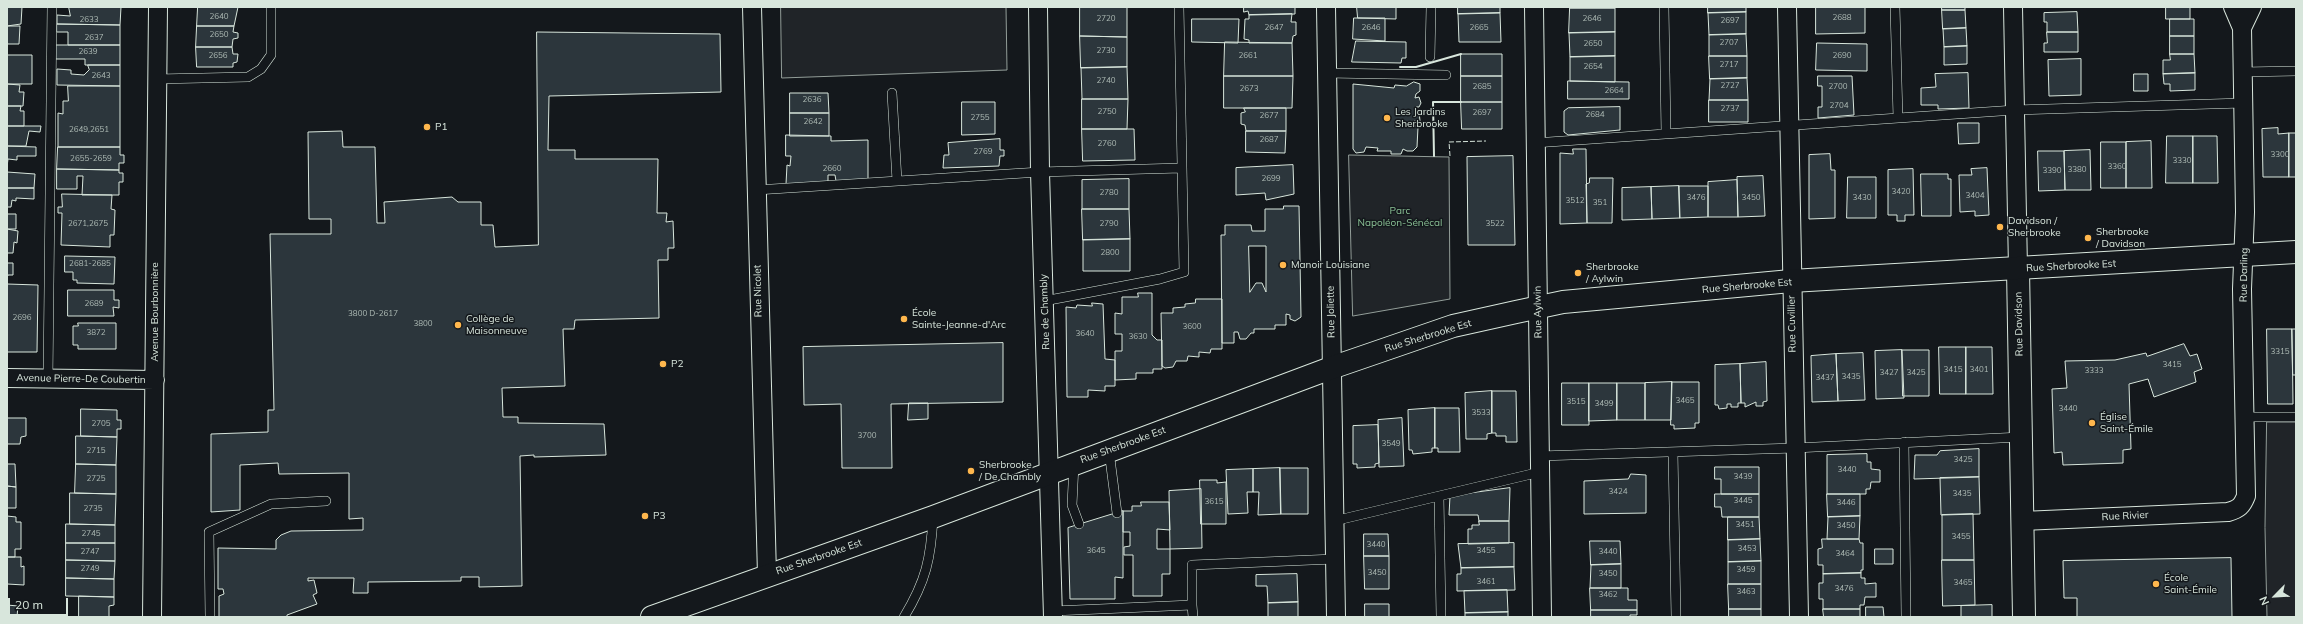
<!DOCTYPE html>
<html>
<head>
<meta charset="utf-8">
<style>
  body { margin:0 }
  #map { position:relative; width:2303px; height:624px; overflow:hidden; background:#14181c; font-family:Mulish,sans-serif }
  canvas { display:block }
  .frame { position:absolute; inset:0; border:8px solid #d8e6dc; pointer-events:none }
  .north { position:absolute; left:2255px; top:576px; width:40px; height:40px; -webkit-text-stroke:3px #14181c; paint-order:stroke; rotate:246deg; font-size:11px; font-weight:700; line-height:16px; text-align:center; color:#d8e6dc }
  .north::after { content:''; display:block; margin:auto; width:14px; height:18px; background:#d8e6dc; clip-path:polygon(50% 0,100% 100%,50% 72%,0 100%) }
  .scale { position:absolute; left:8px; top:598px; width:60px; height:18px; box-sizing:border-box; border:2px solid #d8e6dc; border-top:0; padding-left:5px; font-size:12px; line-height:14px; white-space:nowrap; color:#d8e6dc; -webkit-text-stroke:3px #14181c; paint-order:stroke }
</style>
</head>
<body>
<div id="map">
<canvas width="2303" height="624"></canvas>
<div class="frame"></div>
<div class="north">N</div>
<div class="scale">20 m</div>
</div>
<script>
const c = document.querySelector('canvas').getContext('2d');
c.lineJoin = 'round';
function fill(path, color) {
  c.fillStyle = color;
  c.fill(path, 'evenodd');
}
function strokePath(path, color, width, dash) {
  c.strokeStyle = color;
  c.lineWidth = width;
  c.lineCap = dash ? 'butt' : 'round';
  c.setLineDash(dash || []);
  c.stroke(path);
}
function write(font, color, halo, rows, align = 'center') {
  c.font = font + ' Mulish,sans-serif';
  c.lineWidth = 3;
  c.setLineDash([]);
  c.textBaseline = 'middle';
  c.strokeStyle = halo;
  c.fillStyle = color;
  for (const [text, x, y, turn = 0] of rows) {
    c.save();
    c.translate(x, y);
    c.rotate((+turn || 0) * Math.PI / 180);
    c.textAlign = isNaN(turn) ? turn : align;
    if (halo) c.strokeText(text, 0, 0);
    c.fillText(text, 0, 0);
    c.restore();
  }
}
const green = new Path2D(`
  M781 7H1006L1007 70 782 78Z
  M1349 155 1449 157 1450 299 1353 316Z
  M2267 422H2296V617H2267L2265 528Z`);
fill(green, '#202428');
strokePath(green, '#939e99', 1);
const building = new Path2D(`
  M7 7H22L21 24 7 26Z
  M69 7H121L120 25 57 24V15L70 16Z
  M198 7H238L234 26H197Z
  M1080 7H1127V37L1080 36Z
  M1244 7H1295V14L1249 15 1248 11 1244 12Z
  M1357 7H1396V19L1358 18Z
  M1458 7H1500V13L1458 14Z
  M1570 7H1615V8H1570Z
  M1708 7H1746V12L1708 13Z
  M1816 7H1865V33L1816 34Z
  M1942 7H1965V10H1942Z
  M2166 7H2190V19H2166Z
  M1570 8H1615V32L1569 33Z
  M1942 10H1965L1966 28 1943 29Z
  M1746 12V34L1709 35 1708 13Z
  M2077 12 2078 32H2047V22H2044V13Z
  M1500 13 1501 42H1459L1458 14Z
  M1292 14 1291 22H1296V35L1293 36 1292 43H1249V40L1244 39 1245 19H1249V15Z
  M1354 18H1385V41L1353 39Z
  M1192 19H1239L1238 43 1192 42Z
  M2170 19H2194V36H2170Z
  M57 24 120 25V45H68V32H57Z
  M7 26H20L19 44H8Z
  M197 26H234L233 32 238 33V38L233 39 232 47H196Z
  M1966 28 1967 46 1944 47 1943 29Z
  M537 32 720 34 721 92 549 96 548 150H575V159H658L657 213H667L666 222 673 221 674 248H668V260H658L659 318 575 320 574 329H563L565 386 502 388 503 417H518V423L604 424 606 455 534 457V455L520 456 522 586 479 587V577H461V581L368 582V593H353L354 578H308V581L314 580 317 593 313 595 317 604 287 615V617H219V596L224 594 223 589H218V548L276 549V540L281 535 291 531 363 530V518L349 519V473L279 474 278 463 240 465V510L211 512V434L268 432V410H274L270 234H331V219H309L308 132 342 131 343 147H375L377 223H385L384 202 452 197 458 202H481V225H493L495 247 538 245Z
  M1615 32V56L1570 57 1569 33Z
  M2047 32H2078V52H2044V43H2047Z
  M1746 34 1747 56H1709V35Z
  M1080 36 1127 37V67L1081 68Z
  M2170 36H2194V54H2170Z
  M1356 41 1406 42V58H1402L1401 63 1352 62Z
  M1225 42 1292 43 1293 76H1224Z
  M1817 43 1867 44V71L1816 70Z
  M56 45H120V65H85V59H56Z
  M1967 46V64L1944 65V47Z
  M196 47H232L233 54H238L237 62 233 63V67H197Z
  M1461 54H1502V76H1461Z
  M2170 54H2194L2195 73 2163 74V60H2170Z
  M7 55H32V84H7Z
  M1615 56V82L1570 81V57Z
  M1709 56H1747V78L1710 79Z
  M2081 59V95L2049 96 2048 60Z
  M88 65H120V86L57 85V69L71 70V74L84 75 89 70Z
  M1127 67 1128 99H1082L1081 68Z
  M1968 73 1969 108 1938 109V105H1921V88L1936 87 1935 74Z
  M2195 73V90L2170 91V84H2164L2163 74Z
  M2134 74H2148V91H2134Z
  M1224 76H1293L1292 108H1224Z
  M1461 76H1502V102H1461Z
  M1818 76H1852L1854 115 1818 118V107H1822V86H1818Z
  M1747 78 1748 100H1709L1710 79Z
  M1568 81 1629 82V99H1568Z
  M1414 82 1420 84V91L1416 94 1415 98 1419 97 1421 103 1419 107H1416V111H1419L1420 121H1414L1415 126 1418 127 1417 147 1413 151H1407L1403 149 1401 154H1391V151H1377L1378 148 1366 147 1364 152 1356 153 1353 149V84L1394 88 1395 85 1406 86Z
  M7 84 20 85 19 92H24L23 106H7Z
  M68 86H120V147H58V113L63 114V101H68Z
  M790 93H828L829 113H790Z
  M1082 99H1128L1127 129H1082Z
  M1709 100H1748V122H1709Z
  M962 102H995V134L962 135Z
  M1461 102H1502V129H1462Z
  M7 106H21L20 111H24V126H7Z
  M1620 107V130L1568 135 1564 132V111L1568 108Z
  M1244 108H1286V131H1246L1245 125 1241 124V113L1245 112Z
  M790 113H829V136H790Z
  M1958 123H1979V143L1959 144Z
  M7 126H41L40 132 29 131 26 146H7Z
  M2278 128V134L2289 133V177H2263L2262 129Z
  M1082 129H1134L1135 160 1083 161Z
  M1246 131H1286L1285 153 1246 152Z
  M2289 133H2296V177H2289Z
  M786 135 831 136V141L868 140V179L836 181 835 175H828V182L786 184 787 165 790 166 791 156H786Z
  M2167 136H2193V183H2166Z
  M2193 136H2217L2218 183H2193Z
  M1000 139V150H1004V156H1000L999 166 943 168 944 155H949L948 143Z
  M2151 141 2152 188H2126V142Z
  M2101 142H2126V188H2101Z
  M7 146 36 147V156H17V160L8 159 7 167Z
  M58 147H120V155H124V163H119V170L57 169Z
  M1573 149H1586L1587 223 1560 224V153L1573 154Z
  M2090 150 2091 190H2065L2064 151Z
  M2038 151H2064L2065 190 2039 191Z
  M1830 154 1831 170H1835V218L1809 219V155Z
  M1513 156 1515 245H1468L1467 157Z
  M1293 165 1294 194 1266 200 1265 193 1236 195V168Z
  M7 167V172L35 174 34 188H7Z
  M1987 168 1989 215 1975 216V211L1960 212 1959 175H1972L1971 169Z
  M57 169 119 170V173H123V182H119V195H82L83 176H77V189H57Z
  M1913 169 1914 215H1905V221H1897V215H1888V170Z
  M1921 174H1948V179H1951V216H1922Z
  M1763 176 1765 216 1738 217 1737 177Z
  M1848 177H1876V218H1847Z
  M1590 178H1613L1612 223H1587L1586 184 1589 183Z
  M1129 179V209H1082V180Z
  M1737 180 1738 217H1708V182Z
  M1679 186H1708V217L1680 218Z
  M1679 186 1680 218 1652 219 1651 187Z
  M1651 187 1652 219 1622 220V188Z
  M7 188H34V199L16 198V201L12 200 11 207H7Z
  M62 194 112 195 111 209 115 210 114 235H110V247L61 245 62 213H58V207H62Z
  M1284 206H1299L1301 317 1295 321 1290 319V315L1286 314V325H1275V329H1254V333H1251L1246 339H1240L1238 332H1234V343H1222L1221 235H1225V225H1251L1252 231H1265V209H1283ZM1249 246H1266V292L1262 283H1256L1250 292Z
  M1082 209H1129L1130 239 1083 240Z
  M7 214H16V229H7Z
  M7 229 18 231 17 243 14 242 13 253H7Z
  M1130 239V271H1083V240Z
  M7 253V263H13V275H8L7 278Z
  M65 256 115 257 114 284 77 283V280H73V272H65Z
  M7 284 38 285 37 352H7Z
  M68 290H114V300H119V308L113 307 114 316H68Z
  M1138 293H1152V335L1157 340H1162V369H1153V373H1136V379L1115 380V351H1122V334H1115V313L1122 314V297H1138Z
  M1196 299H1222V349H1211L1210 353 1199 352V357L1188 356 1187 361H1176L1173 367 1165 368 1162 366 1161 313H1173V308L1185 307V304L1195 303Z
  M1092 303 1103 304 1105 359 1115 360V386H1105V391L1088 390V397H1067L1066 307 1076 308 1077 305 1092 306Z
  M78 323H116V349H78V345H73V326H78Z
  M2267 329H2292L2293 404H2268Z
  M2292 329H2296V375H2293Z
  M1003 343V402L891 404 892 468H842L841 404 804 405 803 347Z
  M2184 344 2190 356 2197 354 2202 369 2194 372 2196 382 2154 397 2148 379 2129 384 2131 449 2123 450V463L2063 465 2062 452 2054 453 2052 389 2067 388 2065 361 2115 360 2146 353 2147 356Z
  M1939 347H1966V394H1940Z
  M1966 347H1992L1993 394H1966Z
  M1902 350 1904 398 1876 399 1875 351Z
  M1902 350H1929V396H1903Z
  M1863 353 1865 400 1838 401 1836 354Z
  M1836 354 1838 401 1812 402 1811 356Z
  M1766 362 1767 401 1763 402V406H1756V402L1745 407V403H1741L1740 364Z
  M1740 364 1741 403H1738V407H1731V404H1727V408L1719 409 1718 405H1715V365Z
  M1672 382 1671 420H1645V383Z
  M1672 382H1699V423H1695V428L1674 429V425H1671Z
  M1562 383H1589V425H1562Z
  M1589 383H1617V420L1589 421Z
  M1617 383H1645V420H1617Z
  M1492 391H1516L1517 442H1506V436H1496V433H1492Z
  M1492 391V433L1487 434V439H1466L1465 393Z
  M909 403H928V419L908 420Z
  M1435 408H1459L1460 452H1438V448H1435Z
  M1435 408V448H1432V452L1413 454 1412 450H1409L1408 410Z
  M81 409 117 410V420H121V429H117V437L81 436Z
  M7 418H26V436L21 437 20 444H7Z
  M1402 418 1404 466 1379 467 1378 420Z
  M1378 425 1379 463 1375 464V467L1357 468V464H1353V426Z
  M76 436 117 437 116 465 76 464Z
  M1979 449V477L1914 479 1915 455H1937L1940 451Z
  M1867 454V462H1871V469L1880 470V482H1871L1870 489H1866V494H1827V455Z
  M7 464H15L16 487 7 486Z
  M76 464 116 465V494L75 493Z
  M1715 467H1759V494H1721V479H1715Z
  M1280 468H1308V514H1281Z
  M1280 468 1281 514 1258 515 1259 492H1253V469Z
  M1253 469V492H1247L1248 513 1228 514 1226 470Z
  M1631 474 1646 475V513L1584 514V481L1628 479Z
  M1979 477 1980 514 1941 515 1940 478Z
  M1200 480H1217V483L1226 482V524H1201Z
  M7 486 16 487V508H7Z
  M1510 488 1509 521H1479L1478 515H1449L1450 496Z
  M1201 489 1202 548 1170 549 1169 491Z
  M70 493 116 494 115 525 70 524Z
  M1715 494H1759V517H1722L1721 507H1715Z
  M1827 494H1860V516L1828 517Z
  M1141 502H1169L1170 530 1157 529V549H1170V574H1162V596H1133V555H1124V547L1130 546V532H1123V511H1132V506H1141Z
  M1123 511V578L1115 577V599H1070L1068 528Z
  M1973 514 1974 560H1942V515Z
  M7 516 16 517V522H21V549H15V557H7Z
  M1860 516 1859 539H1827L1828 517Z
  M1728 517H1759L1760 539 1728 540Z
  M1479 521H1509V543L1468 544V529H1472V525H1479Z
  M66 524 115 525V543H66Z
  M1364 534H1388L1389 556H1364Z
  M1760 539 1761 561 1728 562V540Z
  M1822 539H1859L1860 543H1863V570H1861V573L1823 574V565H1818V549L1822 548Z
  M1590 541H1620L1621 564 1591 565Z
  M66 543H115V561L66 560Z
  M1514 543V567L1461 568 1458 544Z
  M1875 549H1893V564H1875Z
  M1364 556H1389V589H1365Z
  M7 557H21V567L24 566V585L7 584Z
  M2231 558 2232 617H2077V598H2064L2063 561Z
  M66 560 115 561 114 579 66 578Z
  M1942 560H1974L1975 605 1943 606Z
  M1761 561V584H1728V562Z
  M1621 564V588H1590L1591 565Z
  M1514 567 1515 590 1457 591V574H1461V568Z
  M1861 573V578H1865V584L1876 583V597H1865L1864 605H1860V609H1823V599H1819V583H1823V574Z
  M1297 574 1298 602 1268 603 1267 586H1256V575Z
  M66 578 114 579V597L66 596Z
  M1728 584H1761V609H1729Z
  M1590 588H1628V600H1637V610H1591Z
  M1507 590 1508 612 1465 613 1464 591Z
  M79 596 114 597V605L109 606V617H79Z
  M1298 602V617H1268V603Z
  M1365 604H1389V617H1365Z
  M7 605 18 606 17 617H7Z
  M1992 605V617H1961V606Z
  M1866 607H1883L1884 617H1866Z
  M1729 609H1761V617H1729Z
  M1823 609H1860V617H1824Z
  M1591 610H1637V615H1630V617H1591Z
  M1508 612V617H1465V613Z`);
fill(building, '#2c363c');
strokePath(building, '#d8e6dc', 1);
const service = new Path2D(`
  M1664 7 1666 133
  M1895 7 1898 118
  M1430 57 1431 7
  M2243 72 2296 71
  M1327 73 1446 75
  M157 79 248 77 261 69 271 55V7
  M892 93 897 181
  M1534 143 2015 110 2243 103
  M756 190 1040 172 1181 168
  M1044 301 1160 279 1184 272 1179 7
  M48 379 52 7
  M2245 417H2296
  M1904 442 1906 617
  M1109 451 1117 513
  M1673 452 1676 617
  M1539 456 1795 448 2021 437
  M1074 464 1072 505 1079 524
  M1439 496 1441 617
  M1334 521 1540 472
  M1192 605 1193 617
  M1053 611 1192 605V565L1335 559
  M210 617 209 532 271 504 326 501
  M904 617C926 581 931 558 933 517`);
const minor = new Path2D(`
  M752 7 767 575
  M1038 7 1040 172 1053 617
  M1326 7 1336 617
  M1534 7 1542 617
  M1787 7 1799 617
  M2013 7 2018 269
  M2242 28 2252 7
  M7 378 155 380
  M2022 521 2228 512C2239 509 2242 506 2246 496L2242 289 2245 212 2242 28 2233 7
  M152 617 158 7`);
const secondary = new Path2D(`
  M2018 269 2024 617`);
const primary = new Path2D(`
  M652 617 933 517 1331 368 1453 326 1516 312 1563 302 1791 281 2296 252`);
strokePath(service, '#d8e6dc', 10);
strokePath(minor, '#d8e6dc', 20);
strokePath(secondary, '#d8e6dc', 24);
strokePath(primary, '#d8e6dc', 24);
strokePath(service, '#14181c', 9);
strokePath(minor, '#14181c', 18);
strokePath(secondary, '#14181c', 22);
strokePath(primary, '#14181c', 22);
strokePath(new Path2D(`
  M1450 156 1449 142 1486 141`), '#d8e6dc', 1, [5, 2]);
strokePath(new Path2D(`
  M1400 67H1416L1461 54
  M1434 156 1433 102H1461`), '#d8e6dc', 2);
for (const [x, y, r, color] of [
  [1387,118,4,"#ffb74d"],
  [427,127,4,"#ffb74d"],
  [2000,227,4,"#ffb74d"],
  [2088,238,4,"#ffb74d"],
  [1283,265,4,"#ffb74d"],
  [1578,273,4,"#ffb74d"],
  [904,319,4,"#ffb74d"],
  [458,325,4,"#ffb74d"],
  [663,364,4,"#ffb74d"],
  [2092,423,4,"#ffb74d"],
  [971,471,4,"#ffb74d"],
  [645,516,4,"#ffb74d"],
  [2156,584,4,"#ffb74d"]
]) {
  const dot = new Path2D();
  dot.arc(x, y, r, 0, 2 * Math.PI);
  c.fillStyle = color;
  c.fill(dot);
  strokePath(dot, '#14181c', 1.5);
}
write('8px', '#adbab4', null, [
  ["2640",219,17],
  ["2688",1842,18],
  ["2720",1106,19],
  ["2646",1592,19],
  ["2633",89,20],
  ["2697",1730,21],
  ["2647",1274,28],
  ["2646",1371,28],
  ["2665",1479,28],
  ["2650",219,35],
  ["2637",94,38],
  ["2707",1729,43],
  ["2650",1593,44],
  ["2730",1106,51],
  ["2639",88,52],
  ["2656",218,56],
  ["2661",1248,56],
  ["2690",1842,56],
  ["2717",1729,65],
  ["2654",1593,67],
  ["2643",101,76],
  ["2740",1106,81],
  ["2727",1730,86],
  ["2685",1482,87],
  ["2700",1838,87],
  ["2673",1249,89],
  ["2664",1614,91],
  ["2636",812,100],
  ["2704",1839,106],
  ["2737",1730,109],
  ["2750",1107,112],
  ["2697",1482,113],
  ["2684",1595,115],
  ["2677",1269,116],
  ["2755",980,118],
  ["2642",813,122],
  ["2649,2651",89,130],
  ["2687",1269,140],
  ["2760",1107,144],
  ["2769",983,152],
  ["3300",2280,155],
  ["2655-2659",91,159],
  ["3330",2182,161],
  ["3360",2117,167],
  ["2660",832,169],
  ["3380",2077,170],
  ["3390",2052,171],
  ["2699",1271,179],
  ["3420",1901,192],
  ["2780",1109,193],
  ["3404",1975,196],
  ["3476",1696,198],
  ["3450",1751,198],
  ["3430",1862,198],
  ["3512",1575,201],
  ["351",1600,203],
  ["2671,2675",88,224],
  ["2790",1109,224],
  ["3522",1495,224],
  ["2800",1110,253],
  ["2681-2685",90,264],
  ["2689",94,304],
  ["3800 D-2617",373,314],
  ["2696",22,318],
  ["3800",423,324],
  ["3600",1192,327],
  ["3872",96,333],
  ["3640",1085,334],
  ["3630",1138,337],
  ["3315",2280,352],
  ["3415",2172,365],
  ["3415",1953,370],
  ["3401",1979,370],
  ["3333",2094,371],
  ["3427",1889,373],
  ["3425",1916,373],
  ["3435",1851,377],
  ["3437",1825,378],
  ["3465",1685,401],
  ["3515",1576,402],
  ["3499",1604,404],
  ["3440",2068,409],
  ["3533",1481,413],
  ["2705",101,424],
  ["3700",867,436],
  ["3549",1391,444],
  ["2715",96,451],
  ["3425",1963,460],
  ["3440",1847,470],
  ["3439",1743,477],
  ["2725",96,479],
  ["3424",1618,492],
  ["3435",1962,494],
  ["3445",1743,501],
  ["3615",1214,502],
  ["3446",1846,503],
  ["2735",93,509],
  ["3451",1745,525],
  ["3450",1846,526],
  ["2745",91,534],
  ["3455",1961,537],
  ["3440",1376,545],
  ["3453",1747,549],
  ["3645",1096,551],
  ["3455",1486,551],
  ["2747",90,552],
  ["3440",1608,552],
  ["3464",1845,554],
  ["2749",90,569],
  ["3459",1746,570],
  ["3450",1377,573],
  ["3450",1608,574],
  ["3461",1486,582],
  ["3465",1963,583],
  ["3476",1844,589],
  ["3463",1746,592],
  ["3462",1608,595]
]);
write('10px', '#d8e6dc', '#14181c', [
  ["Les Jardins",1395,112],
  ["Sherbrooke",1395,124],
  ["P1",435,127],
  ["Davidson /",2008,221],
  ["Sherbrooke",2008,233],
  ["Sherbrooke",2096,232],
  ["/ Davidson",2096,244],
  ["Manoir Louisiane",1291,265],
  ["Sherbrooke",1586,267],
  ["/ Aylwin",1586,279],
  ["École",912,313],
  ["Sainte-Jeanne-d'Arc",912,325],
  ["Collège de",466,319],
  ["Maisonneuve",466,331],
  ["P2",671,364],
  ["Église",2100,417],
  ["Saint-Émile",2100,429],
  ["Sherbrooke",979,465],
  ["/ De Chambly",979,477],
  ["P3",653,516],
  ["École",2164,578],
  ["Saint-Émile",2164,590]
], 'left');
write('10px', '#8ac095', '#14181c', [
  ["Parc",1400,211],
  ["Napoléon-Sénécal",1400,223]
]);
write('10px', '#d8e6dc', '#14181c', [
  ["Rue Sherbrooke Est",2071,266,-3],
  ["Rue Darling",2244,275,-89],
  ["Rue Sherbrooke Est",1747,286,-5],
  ["Rue Nicolet",758,291,-91],
  ["Avenue Bourbonnière",155,312,-90],
  ["Rue de Chambly",1045,312,-92],
  ["Rue Joliette",1331,312,-91],
  ["Rue Aylwin",1538,312,-91],
  ["Rue Cuvillier",1792,324,-91],
  ["Rue Davidson",2019,324,-91],
  ["Rue Sherbrooke Est",1428,336,-17],
  ["Avenue Pierre-De Coubertin",81,379,1],
  ["Rue Sherbrooke Est",1123,445,-20],
  ["Rue Rivier",2125,516,-3],
  ["Rue Sherbrooke Est",819,557,-19]
]);
</script>
</body>
</html>
